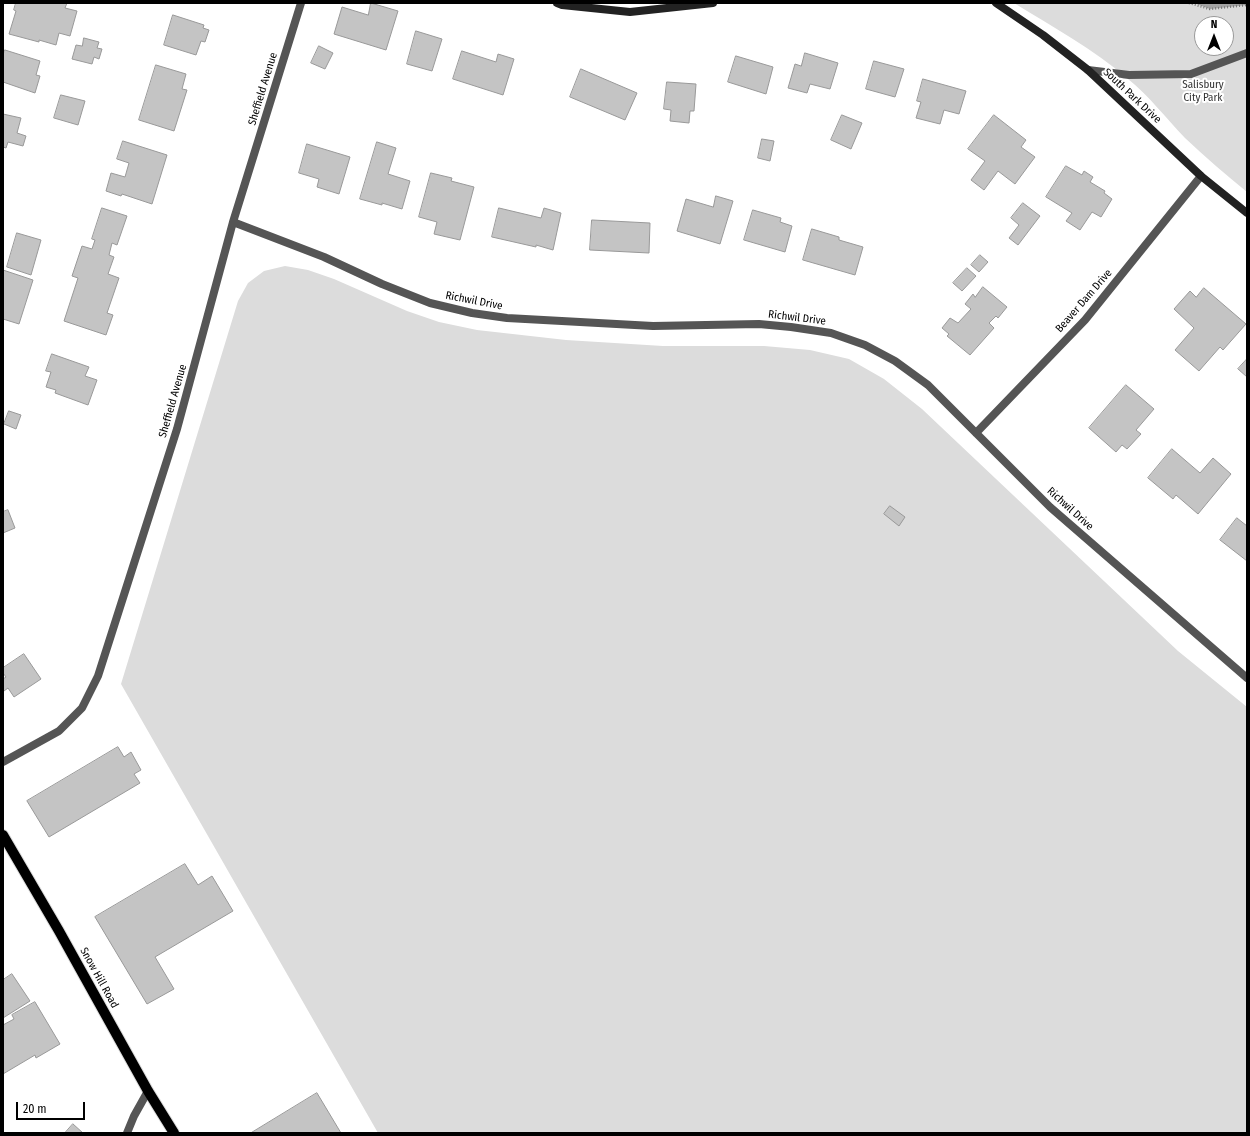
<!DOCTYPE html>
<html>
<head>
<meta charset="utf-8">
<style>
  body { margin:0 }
  #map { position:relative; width:1250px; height:1136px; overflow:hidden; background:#fff; font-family:"Fira Sans Condensed",sans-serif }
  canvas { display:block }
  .frame { position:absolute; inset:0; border:4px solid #000; pointer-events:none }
  .north { position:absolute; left:1194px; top:16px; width:40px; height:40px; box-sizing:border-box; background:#fff; border:1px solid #999; border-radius:50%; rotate:0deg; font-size:11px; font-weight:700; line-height:16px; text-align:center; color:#000 }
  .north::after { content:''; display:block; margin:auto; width:14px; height:18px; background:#000; clip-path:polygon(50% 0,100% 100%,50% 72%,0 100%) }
  .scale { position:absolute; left:16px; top:1102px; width:69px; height:18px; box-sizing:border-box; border:2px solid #000; border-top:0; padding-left:5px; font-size:12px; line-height:14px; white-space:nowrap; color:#000; -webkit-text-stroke:3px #fff; paint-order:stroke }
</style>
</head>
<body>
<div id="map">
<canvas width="1250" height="1136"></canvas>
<div class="frame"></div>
<div class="north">N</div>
<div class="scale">20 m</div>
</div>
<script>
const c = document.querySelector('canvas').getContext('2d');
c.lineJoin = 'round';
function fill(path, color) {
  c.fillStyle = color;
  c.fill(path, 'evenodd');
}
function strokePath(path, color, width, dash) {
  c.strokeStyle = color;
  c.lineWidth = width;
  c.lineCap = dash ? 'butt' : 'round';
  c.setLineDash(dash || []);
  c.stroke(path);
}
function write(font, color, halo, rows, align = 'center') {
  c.font = font + ' "Fira Sans Condensed",sans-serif';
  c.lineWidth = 4;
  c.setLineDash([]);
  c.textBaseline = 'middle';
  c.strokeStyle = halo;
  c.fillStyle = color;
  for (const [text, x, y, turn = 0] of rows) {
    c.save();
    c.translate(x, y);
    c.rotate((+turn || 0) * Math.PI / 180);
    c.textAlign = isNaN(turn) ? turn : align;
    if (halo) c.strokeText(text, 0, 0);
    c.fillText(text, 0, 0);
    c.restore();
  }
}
fill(new Path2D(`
  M1014 3H1247V192C1226 175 1205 157 1185 138 1166 118 1149 96 1128 79 1093 49 1053 27 1014 3ZM1202 24H1226V48H1202Z
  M285 266 308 270 334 279 407 311 439 322 477 330 566 340 663 346H764L810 350 849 359 884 379 922 409 1178 651 1247 707V1133H378L121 684 238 301 248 283 264 271Z`), '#dcdcdc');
fill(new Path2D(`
  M1194 3H1247V5L1210 9Z`), '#a3a3a3');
const building = new Path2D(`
  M16 3H67L65 8 77 11 70 36 59 33 56 45 39 40V42L9 34 16 11 14 10Z
  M371 3 398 11 386 50 334 34 342 7 368 15Z
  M173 15 204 25 203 28 209 30 205 42 201 41 196 55 164 45Z
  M416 31 442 39 432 71 407 64Z
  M84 38 99 42 97 48 102 49 99 59 94 57 92 64 72 59 76 45 82 46Z
  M319 46 333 53 325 69 311 63Z
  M5 50 40 61 36 75 40 76 35 93 3 82V55Z
  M462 51 496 62 498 54 514 59 503 95 453 79Z
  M805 53 838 63 830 89 810 84 807 93 788 88 795 64 801 66Z
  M736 56 773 67 766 94 728 82Z
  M874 61 904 69 895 97 866 89Z
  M156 65 186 74 182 89 187 90 174 131 139 120Z
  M581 69 637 93 625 120 570 97Z
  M923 79 966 91 959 114 944 110 940 124 916 118 921 102 917 101Z
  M667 82 696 84 694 111H690L689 123 670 121 671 110 664 109Z
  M61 95 85 101 78 125 54 118Z
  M3 114 21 118 17 133 26 136 23 146 8 142 6 148 3 147Z
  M842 115 862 123 851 149 831 140Z
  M994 115 1026 140 1021 147 1035 157 1015 184 998 171 984 190 971 180 985 161 968 149Z
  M762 139 774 141 770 161 758 158Z
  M123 141 167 155 152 204 122 194 121 196 106 191 111 173 125 177 129 163 117 159Z
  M377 142 396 148 388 174 410 181 402 209 382 203V205L360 199Z
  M307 144 350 157 339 194 317 187 319 179 299 173Z
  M1066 166 1082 175 1084 171 1093 177 1090 182 1105 191 1104 193 1112 199 1101 217 1092 212 1080 230 1066 221 1072 213 1046 197Z
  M431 173 452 178 451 181 474 187 460 240 434 234 437 222 419 217Z
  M716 196 733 201 720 244 677 231 686 199 713 207Z
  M1023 203 1040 216 1018 245 1009 238 1019 225 1011 218Z
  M102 208 127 216 117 245 112 243 109 255 114 257 108 274 119 278 107 313 113 315 106 335 64 321 78 278 72 276 82 246 92 249 95 240 92 239Z
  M499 208 541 218 544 208 561 213 553 250 536 245V247L492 237Z
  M753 210 781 218 780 222 792 226 785 252 744 240Z
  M592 220 650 223 649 253 590 250Z
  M812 229 839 237V240L863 247 855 275 803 260Z
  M17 233 41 240 31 275 7 267Z
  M980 255 988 262 979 272 971 265Z
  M967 268 976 276 962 291 953 283Z
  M3 270 33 280 19 324 3 319Z
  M983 287 1007 307 998 318 996 316 989 323 994 328 970 355 947 336 949 334 942 328 950 318 958 323 971 309 965 304 973 294 975 297Z
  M1204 288 1246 324 1223 350 1220 347 1199 371 1175 350 1194 328 1174 309 1190 291 1196 297Z
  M52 354 89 367 85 376 97 380 88 405 55 393 56 390 46 387 51 372 46 371Z
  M1247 359V377L1238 369Z
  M1126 385 1154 409 1136 430 1141 434 1127 449 1122 445 1116 452 1089 428Z
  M9 411 21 415 16 429 4 424Z
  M1172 449 1200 473 1213 458 1231 474 1198 514 1176 495 1173 499 1148 478Z
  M890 506 905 517 899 526 884 514Z
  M8 510 15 528 3 533V512Z
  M1237 518 1247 526V561L1220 540Z
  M24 654 41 679 14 697 8 688 4 691 3 690V679L6 677 3 673V668Z
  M118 747 124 757 131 752 141 770 134 774 140 783 49 837 27 801Z
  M185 864 198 885 212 876 233 911 155 957 174 989 147 1004 95 917Z
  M12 974 30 1001 3 1018V980Z
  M35 1002 60 1044 36 1058 35 1055 3 1074V1025L14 1019 12 1015Z
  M317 1093 341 1133H251Z
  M73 1124 83 1133H65Z`);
fill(building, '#c4c4c4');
strokePath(building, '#999', 1);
const primary = new Path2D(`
  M3 835 59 931 148 1091 174 1133`);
strokePath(primary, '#dbdbdb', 12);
strokePath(new Path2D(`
  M1189 3 1210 9 1247 5`), '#777', 2.5, [1, 2]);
strokePath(new Path2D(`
  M127 1133 134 1116 148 1091`), '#555', 8);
strokePath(new Path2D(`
  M1088 70 1129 75 1191 74 1247 53
  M233 222 324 257 382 284 430 303 472 313 507 318 653 326 759 324 791 327 831 333 865 345 895 361 928 385 1050 507 1247 678
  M976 433 1085 320 1201 176
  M3 762 59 731 82 708 98 676 177 429 233 222 301 3`), '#555', 8);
strokePath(new Path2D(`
  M557 3 562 5 630 12 713 3
  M996 3 1043 35 1088 70 1201 176 1247 213`), '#222', 8);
strokePath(primary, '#000', 10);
write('11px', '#333', '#fff', [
  ["Salisbury",1203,85],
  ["City Park",1203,98]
]);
write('11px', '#000', '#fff', [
  ["Sheffield Avenue",263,89,-73],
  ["South Park Drive",1132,96,43],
  ["Richwil Drive",474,301,11],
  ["Beaver Dam Drive",1084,301,-49],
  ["Richwil Drive",797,318,7],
  ["Sheffield Avenue",173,401,-74],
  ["Richwil Drive",1070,509,42],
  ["Snow Hill Road",99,978,61]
]);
</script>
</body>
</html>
